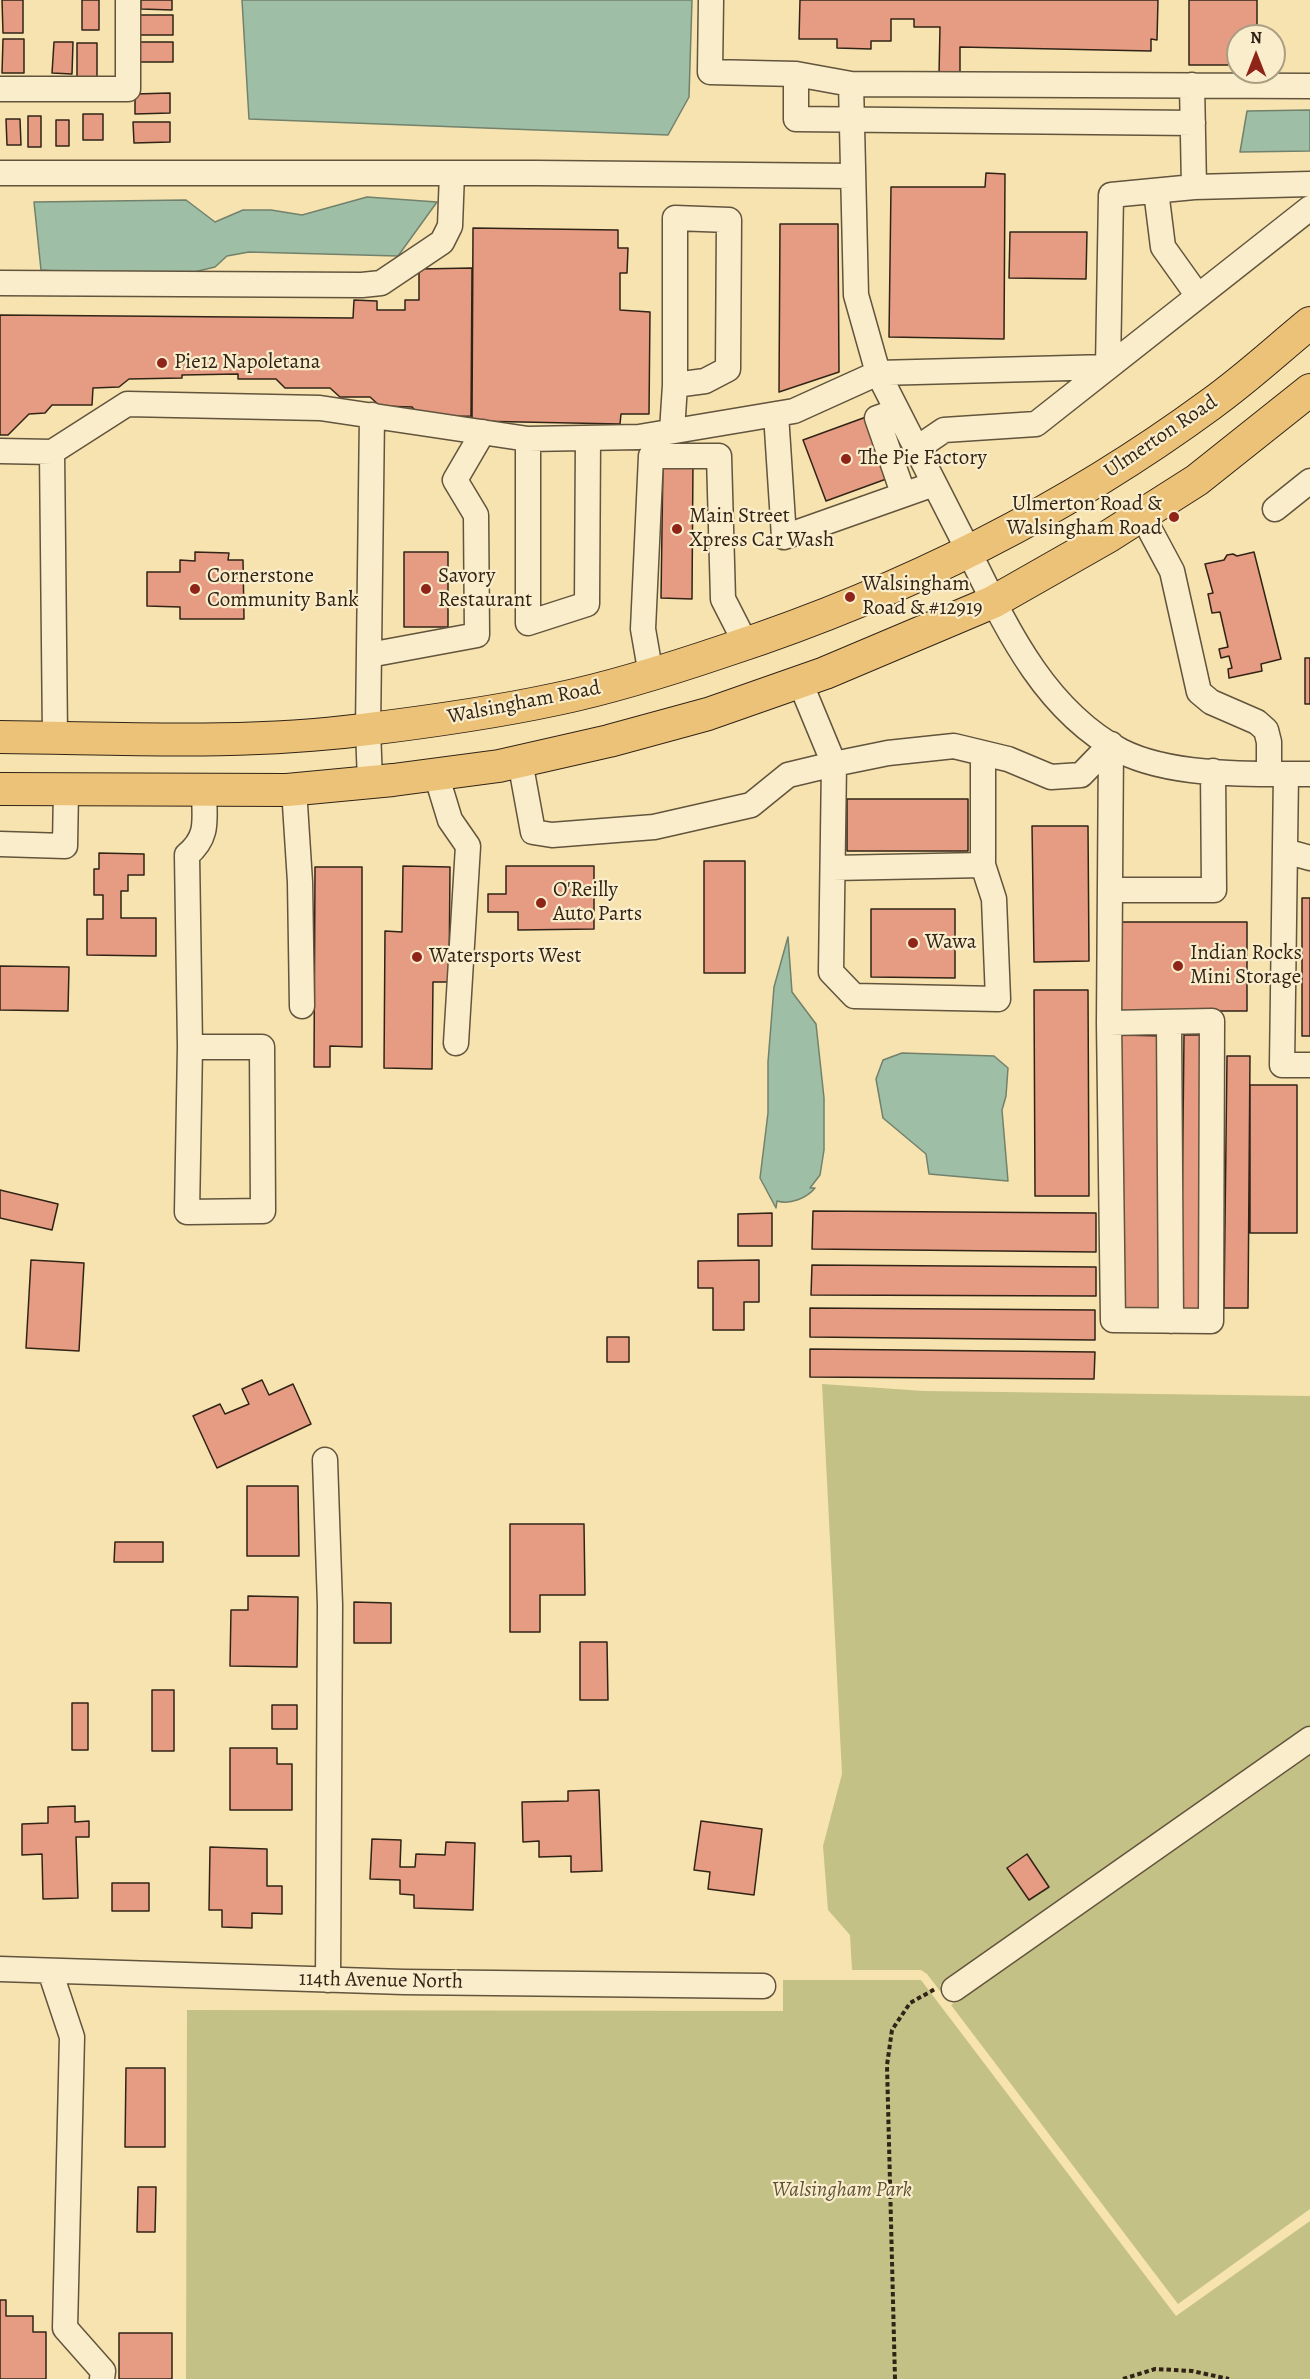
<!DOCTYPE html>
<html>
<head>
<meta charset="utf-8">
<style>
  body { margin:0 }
  #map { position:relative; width:1310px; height:2379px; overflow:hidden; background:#f7e3af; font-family:Alegreya,serif }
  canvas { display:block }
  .north { position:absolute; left:1226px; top:24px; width:60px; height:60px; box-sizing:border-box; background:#faedcb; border:2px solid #aa9d83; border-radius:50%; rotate:0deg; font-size:16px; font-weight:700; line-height:24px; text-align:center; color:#312417 }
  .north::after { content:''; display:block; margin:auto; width:21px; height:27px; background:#8f2418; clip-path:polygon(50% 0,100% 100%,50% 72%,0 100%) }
</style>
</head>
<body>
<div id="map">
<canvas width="1310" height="2379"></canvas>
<div class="north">N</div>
</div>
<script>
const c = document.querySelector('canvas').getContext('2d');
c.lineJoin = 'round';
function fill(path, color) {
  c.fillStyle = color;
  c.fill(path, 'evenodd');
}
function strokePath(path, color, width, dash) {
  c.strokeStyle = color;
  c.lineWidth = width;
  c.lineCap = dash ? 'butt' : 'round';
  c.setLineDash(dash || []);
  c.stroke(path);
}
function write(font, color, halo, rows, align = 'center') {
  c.font = font + ' Alegreya,serif';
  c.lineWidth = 4.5;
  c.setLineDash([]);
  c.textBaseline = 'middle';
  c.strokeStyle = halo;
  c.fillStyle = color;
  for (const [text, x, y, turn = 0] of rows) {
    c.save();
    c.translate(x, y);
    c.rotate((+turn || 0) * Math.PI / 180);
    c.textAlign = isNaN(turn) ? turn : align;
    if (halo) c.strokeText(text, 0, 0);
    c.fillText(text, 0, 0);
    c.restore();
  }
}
fill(new Path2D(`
  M822 1384 924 1391 1310 1396V1725L940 1985 950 2004 927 1974 921 1970H852L850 1935 828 1910 823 1846 842 1774Z
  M1310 1753V2209L1178 2304 951 2005Z
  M783 1980H921L1176 2316 1310 2221V2379H186L187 2010 783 2011Z`), '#c4c186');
const water = new Path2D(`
  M242 0H692L689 97 668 135 249 119Z
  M1310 110V151L1240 152 1247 111Z
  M367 197 437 202 398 256 249 252 227 256 215 267 165 279 41 270 34 202 186 200 215 222 243 210H271L302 215Z
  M788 937 792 992 816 1024 824 1098V1150L820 1175 810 1188H815C807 1198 790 1205 777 1201L776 1208 760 1178 768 1113V1062L774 987Z
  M902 1053 994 1056 1008 1068 1006 1096 1002 1110 1008 1181 929 1174 926 1154 883 1118 876 1079 883 1060Z`);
fill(water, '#9ebfa5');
strokePath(water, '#72816c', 1.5);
const building = new Path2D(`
  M2 0H23V33H3Z
  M82 0H99V30H82Z
  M141 0H172V10L141 9Z
  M800 0H1158L1157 40 1151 39V51L960 47V75H939L940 27H914V19H891V41H871V49L837 48V39H799Z
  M1189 0H1257V36H1238V65H1189Z
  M139 15H173V35H139Z
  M3 39H24V73H2Z
  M54 42H73L72 74 52 73Z
  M139 42H173V62H138Z
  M77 43H97V77H77Z
  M170 93V113L135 114V94Z
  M83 114H103V140H83Z
  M28 116H41V147H28Z
  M6 119H20L21 145H7Z
  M56 120H69V146H56Z
  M133 122H170V142L134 143Z
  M986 173 1005 174 1004 339 889 337 891 187H985Z
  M780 224H838L839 372 779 392Z
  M473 228 618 230V248H628L627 273H620V310L650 312 649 414H621L620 424 472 421Z
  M1010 232H1087L1086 279 1009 278Z
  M472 268 471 416 421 417 412 407 380 406 370 397H340L330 388H285L276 379H238V374L182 375V378L129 379 119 387 93 388 92 405H52L45 413 29 414 8 435H0V315L353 318 354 300 377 301V310H405V300H419V269Z
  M866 417 889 478 826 501 803 440Z
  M663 460H693L692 599 661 598Z
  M195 552 229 553 228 560H243L244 619H180V607L147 606V572H180V560L195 561Z
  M404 552H448V627H404Z
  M1254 552 1281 659 1261 664 1262 671 1229 678 1228 669 1232 668 1229 656 1221 658 1219 649 1228 647 1220 612 1212 613 1208 594 1213 593 1205 564 1224 560 1227 555 1233 554 1237 556Z
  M1305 658H1310V704H1305Z
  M847 799H968V851H847Z
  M1032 826H1088L1089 961 1034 962Z
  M99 853 144 854V875H128V891H121V918H156V956L87 955V919H103V895H94V869H99Z
  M704 861H745V973H704Z
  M403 866 450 867 449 982H433L432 1069 384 1068 385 931 402 932Z
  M506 866H594V929L518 930V912H488V894H506Z
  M315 867H362V1047L330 1046V1067H314Z
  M1302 898H1310V1036H1302Z
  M871 909H955V978L871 977Z
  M1116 922H1247V1011H1116Z
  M0 966 69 967 68 1011 0 1010Z
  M1034 990H1088L1089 1196H1035Z
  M1118 1035 1165 1036 1164 1310H1118Z
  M1184 1035H1207L1204 1310H1181Z
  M1227 1056H1250L1248 1308H1224Z
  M1250 1085H1297V1233H1250Z
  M0 1190 58 1204 52 1230 0 1218Z
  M813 1211 1096 1213V1252L812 1249Z
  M772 1213V1246H738V1214Z
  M31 1260 84 1263 79 1351 26 1348Z
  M759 1260V1302H744V1330H713V1288H698V1261Z
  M812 1265 1096 1267V1296L811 1295Z
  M810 1308 1095 1310V1340L810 1337Z
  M607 1337H629V1362H607Z
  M810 1349 1095 1352 1094 1379 810 1377Z
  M262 1380 269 1395 293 1384 311 1424 217 1468 193 1416 220 1404 225 1414 249 1404 242 1389Z
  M247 1486H298L299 1556H247Z
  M510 1524H584L585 1595H540V1632H510Z
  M115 1542H163V1562H114Z
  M248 1596 298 1597 297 1667 230 1666 231 1610H248Z
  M354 1602 391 1603V1643H354Z
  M580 1642H607L608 1700H580Z
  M152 1690H174V1751H152Z
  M72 1703H88V1750H72Z
  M272 1705H297V1729H272Z
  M230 1748H277V1764H292V1810H230Z
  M599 1790 602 1871 571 1872V1856L539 1857V1841L523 1842 522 1802 568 1801V1791Z
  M75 1806V1822L89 1821V1837H76L78 1898 43 1899 42 1854 22 1855V1824L48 1823V1807Z
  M701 1821 762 1829 754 1895 708 1889 710 1872 694 1870Z
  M372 1839 401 1840 400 1867H415L416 1854 445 1855 446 1842 475 1843 473 1910 414 1908V1895L400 1894V1880L370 1879Z
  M210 1847 267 1849V1886H282V1914L252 1913V1928L222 1927V1910H209Z
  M1027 1854 1049 1887 1029 1900 1007 1868Z
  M112 1883H149V1911H112Z
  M126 2068H165V2147H125Z
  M138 2187H156L155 2232H137Z
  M0 2300H6V2316H33V2332H46V2379H0Z
  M119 2333H172V2379H119Z`);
fill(building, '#e59c83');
strokePath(building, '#312417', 1.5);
const minor = new Path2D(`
  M711 0 710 72 796 74V119L1193 123
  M796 74 851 84
  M1192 85 1194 187 1310 184
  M0 89H128V0
  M0 173H536L853 176
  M1194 187 1111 195 1108 367 878 373 856 295 851 84 1310 86
  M1156 191 1163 247 1198 296
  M0 283 362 285 381 283 442 242 450 226 452 173
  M897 411 877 418 903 493
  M776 414 784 537 934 484
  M672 431 675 385V218L729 220 728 369 705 381 675 385
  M528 439V623L587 604 588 438
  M916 449 944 430 1036 424 1310 208
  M0 451 52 452 127 404 320 408 528 439 639 437 794 411 878 373C905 426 932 479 959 532 1000 613 1037 706 1121 751 1172 777 1254 774 1310 774
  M52 452 55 737
  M1275 509 1310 481
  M1142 515 1172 571 1199 692 1211 702 1257 722 1266 730 1269 742V774
  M369 655 477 635 476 515 455 480 483 432
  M651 675 643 629 651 456H719L723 599 746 644
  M800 682 834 764 888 753 954 746 1008 759 1051 777 1081 775 1111 744
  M520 761 533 832 552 835 654 827 751 805 788 775 834 764 831 972 854 996 998 999 994 899 983 865V753
  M436 774 450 820 468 846 456 1043
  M1286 774 1282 1065H1310
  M370 782 368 729 372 415
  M294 789 300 882 302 1006
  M0 844 65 846 66 790
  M1285 851 1310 858
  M833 868 983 865
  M1110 890H1214L1213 771
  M1169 1022 1171 1321
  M1109 1023 1113 1320 1211 1321 1212 1021 1109 1023 1111 744
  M190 1047H262L263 1211 187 1212 190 1047 187 855C210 836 204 818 204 791
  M325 1460 330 1605 328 1980
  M0 1969 404 1982 763 1986
  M50 1971 72 2037 65 2328 103 2371 102 2379
  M954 1989 1310 1739`);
const major = new Path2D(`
  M0 737C120 738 242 745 361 730 427 722 492 713 557 699 615 687 671 669 727 650 900 593 1064 512 1211 404 1246 379 1277 350 1310 323
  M0 789 287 790 393 780 499 766 609 741 708 714 825 673 993 602 1109 536 1197 480 1310 390`);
strokePath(minor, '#62543d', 27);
strokePath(major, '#312417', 34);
strokePath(new Path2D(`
  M895 2379 887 2065 892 2030 910 2003 935 1989
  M1123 2379 1155 2369 1192 2371 1229 2379`), '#312417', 4, [4.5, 3]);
strokePath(minor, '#faedcb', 24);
strokePath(major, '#ecc278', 32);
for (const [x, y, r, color] of [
  [162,363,6,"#8f2418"],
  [846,459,6,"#8f2418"],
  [1174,517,6,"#8f2418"],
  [677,529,6,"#8f2418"],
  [195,589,6,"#8f2418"],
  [426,589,6,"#8f2418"],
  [850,597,6,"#8f2418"],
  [541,903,6,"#8f2418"],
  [913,943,6,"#8f2418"],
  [417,957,6,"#8f2418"],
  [1178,966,6,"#8f2418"]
]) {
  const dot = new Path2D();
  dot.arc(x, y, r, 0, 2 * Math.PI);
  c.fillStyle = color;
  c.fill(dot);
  strokePath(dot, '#faedcb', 2);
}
write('21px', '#312417', '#faedcb', [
  ["Pie12 Napoletana",174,363],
  ["The Pie Factory",858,459],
  ["Ulmerton Road &",1162,505,"right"],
  ["Walsingham Road",1162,529,"right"],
  ["Main Street",689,517],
  ["Xpress Car Wash",689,541],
  ["Cornerstone",207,577],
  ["Community Bank",207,601],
  ["Savory",438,577],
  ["Restaurant",438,601],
  ["Walsingham",862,585],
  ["Road & #12919",862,609],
  ["O'Reilly",553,891],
  ["Auto Parts",553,915],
  ["Wawa",925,943],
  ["Indian Rocks",1190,954],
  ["Mini Storage",1190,978],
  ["Watersports West",429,957]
], 'left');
write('21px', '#312417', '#faedcb', [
  ["Ulmerton Road",1161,437,-34],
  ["Walsingham Road",524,703,-11],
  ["114th Avenue North",381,1981,1]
]);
write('italic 21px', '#5d5338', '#faedcb', [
  ["Walsingham Park",842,2191]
]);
</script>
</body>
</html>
